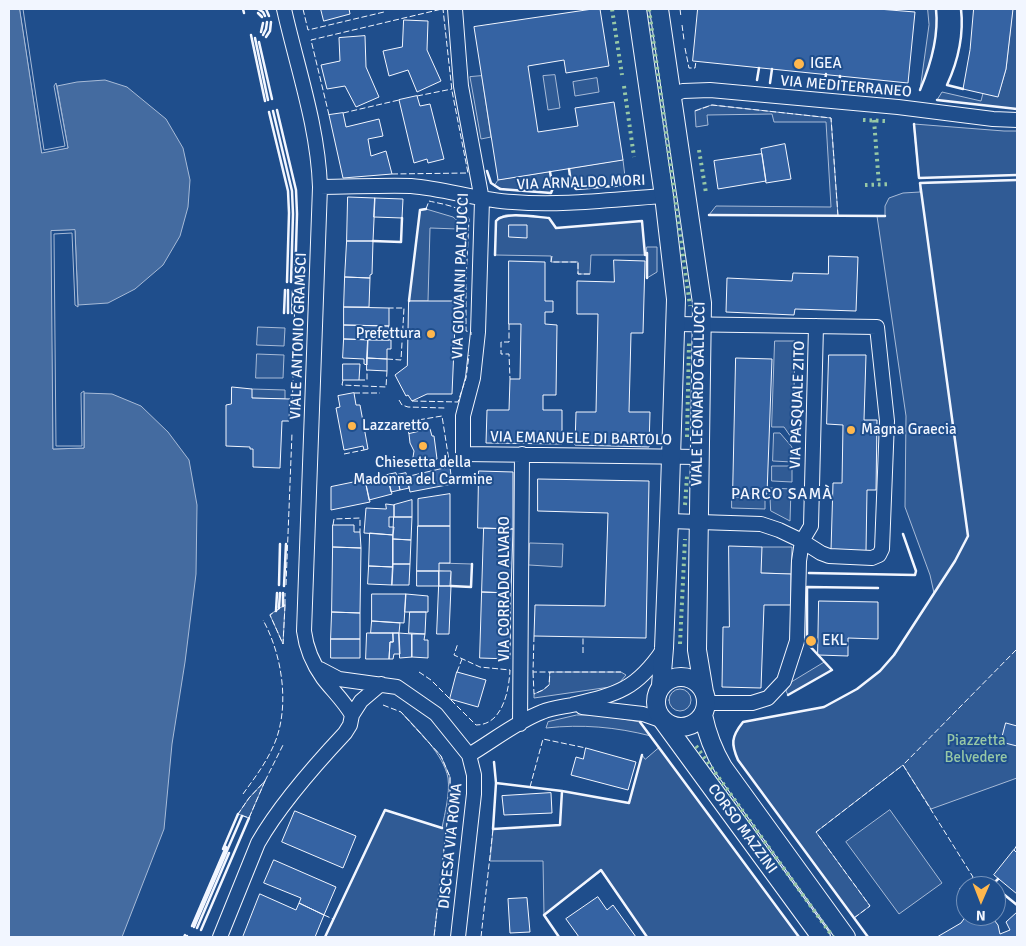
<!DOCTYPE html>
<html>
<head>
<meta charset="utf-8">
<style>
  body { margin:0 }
  #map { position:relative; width:1026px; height:946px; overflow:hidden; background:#1f4e8c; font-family:Signika,sans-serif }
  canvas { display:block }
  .frame { position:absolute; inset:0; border:10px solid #f2f6ff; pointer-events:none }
  .north { position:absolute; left:956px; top:876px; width:50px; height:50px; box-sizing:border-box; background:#1f4e8c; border:1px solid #7391ba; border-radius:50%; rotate:181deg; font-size:14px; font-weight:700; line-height:20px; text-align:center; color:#f2f6ff }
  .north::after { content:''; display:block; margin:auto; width:18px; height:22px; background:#ffb74d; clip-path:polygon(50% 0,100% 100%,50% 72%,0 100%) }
</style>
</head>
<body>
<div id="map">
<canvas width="1026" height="946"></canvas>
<div class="frame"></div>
<div class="north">N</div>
</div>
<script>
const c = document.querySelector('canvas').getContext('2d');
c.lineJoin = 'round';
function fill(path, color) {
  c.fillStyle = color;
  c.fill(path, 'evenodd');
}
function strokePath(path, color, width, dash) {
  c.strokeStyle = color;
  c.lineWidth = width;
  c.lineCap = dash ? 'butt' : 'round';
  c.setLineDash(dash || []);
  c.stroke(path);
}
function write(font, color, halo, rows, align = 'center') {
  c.font = font + ' Signika,sans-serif';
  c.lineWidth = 4;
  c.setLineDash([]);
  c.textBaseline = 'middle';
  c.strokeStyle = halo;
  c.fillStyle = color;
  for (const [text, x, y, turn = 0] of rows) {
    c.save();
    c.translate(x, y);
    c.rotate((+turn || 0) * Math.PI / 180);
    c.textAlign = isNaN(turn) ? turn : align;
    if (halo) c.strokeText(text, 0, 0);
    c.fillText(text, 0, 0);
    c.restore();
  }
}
const green = new Path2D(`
  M928 9H936C939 37 931 64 920 90L929 25Z
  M1013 9H1017V109L937 100 942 92 981 101 983 93 998 96 1006 69Z
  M555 75 560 108 548 110 543 76Z
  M482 76 491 137 481 139 470 77Z
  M597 78 599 92 575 96 573 82Z
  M712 105 831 118 838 216 709 215 716 206 831 207 826 122H774L772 114 707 115 708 125 696 127 695 111Z
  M914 124 1004 131H1017V175L919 178Z
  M623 160 626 185 576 189 571 183 569 169Z
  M550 172 553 188 551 193 507 190 494 186 498 180Z
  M1017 180V778L931 809 903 765 816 832 870 906 854 918 738 760C731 744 731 737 743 722L824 707 857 689 880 671 894 655 934 593 930 575 905 507 906 416 877 216H885V206L889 198 903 193 920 192V183Z
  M426 209 453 217 458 221V229L430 228 428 301H409L420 210Z
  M506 215 549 218 556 228 642 221 645 255H591L590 274H578V262H551V256L495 255 496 221 498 218Z
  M647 247H657V272L647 278Z
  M258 327 285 328 284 346 257 345Z
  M775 341H795L793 440 784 427H772Z
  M257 354 284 355 283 378H256Z
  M252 389 285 390V399L252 398Z
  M774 433H780L792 447V462L773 461Z
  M772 466H792V482L772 481Z
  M770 488 791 489 790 521 771 511Z
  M732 497 765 498V509L732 508Z
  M530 543 563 544 562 567 529 565Z
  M762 547H792L791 574 761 573Z
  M439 563 472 564 471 587 451 586V572L439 571Z
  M285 605 283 644 270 615Z
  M825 662 832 670 788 695 786 691 790 683Z
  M550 672H621L626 675 620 682 610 687 534 698V694L543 690 549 685Z
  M669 700a11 11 0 1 1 22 0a11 11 0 1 1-22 0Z
  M401 712 441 756 450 777V796L434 937H325L385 810 442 828C445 812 450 794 448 778 444 755 417 729 401 712Z
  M577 715H600L640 722 651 736C616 727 582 724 546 728L548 722Z
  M659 748 799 937H647L601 871 544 915 543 861H490L493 829 560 825 562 791 629 803 642 755 645 759Z
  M265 781 249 818 238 814 249 798Z
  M890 810 942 883 899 914 846 842Z`);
fill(green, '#305b95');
strokePath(green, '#a8bbd7', 1);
const water = new Path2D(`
  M9 9H20L42 152 68 148 57 86 77 82 105 80 127 87 166 119 183 148 190 180 188 207 180 236 163 265 135 289 108 303 78 305 75 231H52L53 449 84 448V393L112 394 141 406 168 432 189 460 197 505 196 574 185 662 172 744 164 829 122 937H9Z`);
fill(water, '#446ba0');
strokePath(water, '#a8bbd7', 1);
const pier = new Path2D(`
  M20 9H23L44 150 65 146 54 86 56 83 68 148 42 153Z
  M75 230 78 307 75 305 72 233 54 234 56 446H82L81 393 84 391V448L53 449 51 231Z`);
fill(pier, '#1f4e8c');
strokePath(pier, '#a8bbd7', 1);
const building = new Path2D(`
  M321 9H349L350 14 324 21Z
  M593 9H600L609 66 566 73 564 60 528 66 538 132 578 126 575 108 614 102 623 160 498 180 474 27Z
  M698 9H878L915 12 908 83 693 61Z
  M974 9H1013L1006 69 998 97 963 89 970 50Z
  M404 20 428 21 427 50 441 81 417 92 408 70 389 76 383 51 402 47Z
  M365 36 366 67 379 97 356 107 345 86 327 89 321 65 340 61 339 38Z
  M417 96 420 106 430 104 444 159 428 163 427 159 414 163 399 100Z
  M343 113 346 127 379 119 383 136 368 139 371 156 386 151 392 174 343 178 329 115Z
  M785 144 791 179 766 183 761 149Z
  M762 154 766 181 718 189 714 161Z
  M348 197 375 198 373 241H347Z
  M375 198 403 199 402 218 374 217Z
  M509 225H527V238L509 237Z
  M347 241H373L372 274 370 275V278L345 277Z
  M829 256 858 257 856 311 795 309 794 315 726 312 727 278 792 281 793 273 828 274Z
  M614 260 645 261 643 333H631L629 412H650L649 447 575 445 576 412H596L598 314H577V281L614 282Z
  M509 261 545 262V301H553V312H545V324L557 325 556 395H543V410H562V444L486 443 487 410H509L510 379H520L521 324H509Z
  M345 277 370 278 369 307H344Z
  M409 301H456L452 394H427L412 401 408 395 406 396 395 375 407 366Z
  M344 307 389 308V326L344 325Z
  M344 325 389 326V340L344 339Z
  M344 339 368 340 367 365 364 364V359L343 358Z
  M368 340H391V349H387V359L367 358Z
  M829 355H866L864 420H877L876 490H867L866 551 831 550 833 483H842L843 425 827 424Z
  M367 358 387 359V371L367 370Z
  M736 358 772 359 767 494H733Z
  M343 364H360L359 380H343Z
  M232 387 252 389V398L290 399 289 421H282L280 468 253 467V449H250V447L226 446V405L231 404Z
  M354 393 356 405H360L368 449 364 450 363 446 344 450 336 408 340 407 338 396Z
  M430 429 432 436H434L437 459 415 465 412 463 414 451 410 443 409 434Z
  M450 467 452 484 410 492 407 477Z
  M479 471 513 472V529L478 528Z
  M396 473 400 490 391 492 387 475Z
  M406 473 409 488 400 490 397 475Z
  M387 475 392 494 369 500 365 480Z
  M538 479 649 481 646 638 534 636 535 605 605 606 608 513 538 511Z
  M365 480 370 502 331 510V487Z
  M450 494V526H418V499Z
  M412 500V517H394V505Z
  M386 504 394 505V517H389V527H394L393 535 364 533 366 508 386 509Z
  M394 517H412L411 540 393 539Z
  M333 525H354V532H360L361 548 333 547Z
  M418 526H450V563H439V571H417Z
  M484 528 513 529 511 593 482 592Z
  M370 533 393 535V567L369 566Z
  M393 539 411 540 410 564H393Z
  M729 546 762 547 761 573 791 574V605H764L761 688 722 687 723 627H729Z
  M333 547 361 548 360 613 332 612Z
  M393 564H410L409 585H392Z
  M369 566 393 567 392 585 368 584Z
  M417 571H439V586H417Z
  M439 571H451L450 586H439Z
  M439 586H451L449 634H437Z
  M482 592 511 593 510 659 480 658Z
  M372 594H406L404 623 372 621Z
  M406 594 428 596V612H405Z
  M819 601 878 602V639L848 638V656L818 655Z
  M332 612 360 613V639H331Z
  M410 612H426L425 634 409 633Z
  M372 621 400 623 399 633H371Z
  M367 633H393V642H390L389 659H366Z
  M393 633H399L400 654H394L393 659H389L390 642H393Z
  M399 633 412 634V657L400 658Z
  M412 634H425L424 640H428V658L412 657Z
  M331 639H360V658H331Z
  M457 672 486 680 478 707 450 699Z
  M1006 723 1017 726V746L1001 742Z
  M586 748 636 762 628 790 571 775 576 757 583 759Z
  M551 793 552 813 504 815 502 796Z
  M295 811 356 836 343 868 282 842Z
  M1014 850 1017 853V894L994 875Z
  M274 860 336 887 324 915 299 903 301 898 264 883Z
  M260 894 296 910 299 903 324 915 315 937H243Z
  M598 897 607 910 613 905 636 937H579L566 919Z
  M527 898 530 932 510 933 508 899Z
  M966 909V916H991L998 925 1000 934 1010 930 1006 922 1017 912V937H937L961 923 966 916 963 910Z`);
fill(building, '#3563a3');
strokePath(building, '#f2f6ff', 1);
const minor = new Path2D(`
  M455 9 461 86 482 200 478 332 473 378 463 416V454L699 457
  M671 95 683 91 710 90 898 107 993 119 1017 120
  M320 187C350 187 381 185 411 186 446 189 478 200 513 202 563 206 614 199 664 196
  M669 521 761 524 779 530 802 541 821 553 829 556 872 558 879 555 882 549 887 421 877 327 675 324
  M320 669 339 679 397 687 436 714 469 755 474 775V794L458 937
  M706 703H752L768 698 784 681 797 641 799 561 802 541 811 526 816 326
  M582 707 643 714 663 721
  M352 715 361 701 381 684
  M520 724 522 454
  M469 755C493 741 516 722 542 712 551 708 562 707 572 705 617 694 636 690 663 650
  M220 937 258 843C279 806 315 765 345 733L350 725 352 715C344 701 333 691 323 678 313 664 306 647 304 631L320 187C318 126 297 67 284 9`);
const tertiary = new Path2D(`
  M637 9 664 196 676 299 669 521 664 648 661 685
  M659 9 702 303 697 650 704 692
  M656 702a25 25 0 1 1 50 0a25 25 0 1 1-50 0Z
  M703 715C707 734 713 750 723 767L846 937
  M663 721 821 937`);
strokePath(minor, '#f2f6ff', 16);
strokePath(tertiary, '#f2f6ff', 20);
strokePath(minor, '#1f4e8c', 14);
strokePath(tertiary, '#1f4e8c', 18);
strokePath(new Path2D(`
  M612 9 622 75
  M649 9 690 306
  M624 86 634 157
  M863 120 885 121
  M874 120 879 185
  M699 150 706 193
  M865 185 891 184
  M687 437 689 343
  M685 505 687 476
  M680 644 685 539
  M696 746 833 937`), '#97c8a6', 4, [2.5, 4]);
strokePath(new Path2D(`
  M303 9 308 30 384 12 383 9
  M680 9 681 17
  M682 25 684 40
  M685 48 689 68H695L696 61
  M417 96 452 89
  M695 111 712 105 831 118 838 216
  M343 113 399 100
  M329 115 311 40 442 9
  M392 174 468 173 452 91 443 9
  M426 209 429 201C441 204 463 206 469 219L466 281V331L471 332V335
  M552 256 551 262H578V274H590
  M509 324V342H501V354H509L510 379
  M387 359 401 360 404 308H389
  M343 380 342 385 386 387 387 371
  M359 380H367V370
  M354 393H380
  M399 400 402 405 408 407 445 408
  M412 401 458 402 466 378 469 355
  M292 420 295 291
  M409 434 406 422 442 416 450 467
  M344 454 364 450
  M333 525 334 519 360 518V532
  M286 585 292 433
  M285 605 283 644 270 615Z
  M285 605V593
  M534 636 533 672H621
  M583 653V637
  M419 672 431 680 476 725C503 725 509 690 510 670L480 667 454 655 458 643
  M457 672 462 659
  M533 672 534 694 543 690 549 685 550 672
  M383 705 401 712 441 756 450 777V796L434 937
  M265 781 249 818 238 814 249 798Z
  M265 781 284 743
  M530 787 543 739 586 748
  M243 794C253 780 264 766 272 749 291 711 283 656 263 620
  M1014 850 1017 845
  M959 889 973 877 903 765 1017 649
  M324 915 333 919
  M854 918 870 906 816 832 903 765
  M481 937 493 829`), '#f2f6ff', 1, [6, 2.5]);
strokePath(new Path2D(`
  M243 9 244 13
  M258 9 263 12 265 16
  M266 9 269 16
  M961 9C964 35 958 61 947 85L963 89
  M258 13 262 17
  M261 32 263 23
  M251 35 265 101
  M263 35 266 29 267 22
  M266 37 270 31 271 22
  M255 38 268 100
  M259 42 272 99
  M757 80 759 68
  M770 83 772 69
  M824 89 826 74
  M839 90 840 76
  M920 90C931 64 939 37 936 9
  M937 100 1017 109
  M277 110 296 190 297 214 295 282
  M273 111 292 191 293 214 291 282
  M269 112 288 191 289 213 287 282
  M914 124 919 178 1017 175
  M569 169 571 183 576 189 626 185
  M487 171 491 183 500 189 551 193 553 188 550 172
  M709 215 885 216
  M373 241 401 242 402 218
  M495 255 496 221C504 211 536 217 549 218L556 228 642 221 645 255
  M647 278V253
  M409 301 420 210 426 209
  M284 313 285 290
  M288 313V290
  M292 313 293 291
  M809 573 915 575 916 571 903 534
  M279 585 280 544
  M284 586 286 544
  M451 586 471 587 472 564
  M283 606V593
  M279 608 280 593
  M276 611 277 593
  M788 695 832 670 807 643V587L878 588
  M640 722 799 937
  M494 762 496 783
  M562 791 560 825 493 829 496 783 562 791 629 803 642 755
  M223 849 238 814
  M992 885 998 879
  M996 888 1017 905
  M192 926 226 847
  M194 927 242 816
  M197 928 229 853
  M201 930 249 818
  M184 937 185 935
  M187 937V936
  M325 937 385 810 442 828
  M558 937H559L544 915 601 870 647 937
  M868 937 738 760C731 744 731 737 743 722L824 707 857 689 880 671 894 655 955 561 968 536 920 183 1017 180`), '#f2f6ff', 2.5);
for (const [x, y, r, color] of [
  [799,64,6,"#ffb74d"],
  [431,334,5,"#ffb74d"],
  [352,426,5,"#ffb74d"],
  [851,430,5,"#ffb74d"],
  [423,446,5,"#ffb74d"],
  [811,641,6,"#ffb74d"]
]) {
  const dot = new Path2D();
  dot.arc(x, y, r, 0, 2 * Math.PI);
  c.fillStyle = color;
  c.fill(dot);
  strokePath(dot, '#1f4e8c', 2);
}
write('15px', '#f2f6ff', '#1f4e8c', [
  ["IGEA",810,64],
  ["Prefettura",421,334,"right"],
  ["Lazzaretto",362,426],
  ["Magna Graecia",861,430],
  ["Chiesetta della",423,463,"center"],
  ["Madonna del Carmine",423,480,"center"],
  ["EKL",822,641]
], 'left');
write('15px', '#f2f6ff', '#1f4e8c', [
  ["VIA MEDITERRANEO",846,87,5],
  ["VIA ARNALDO MORI",581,183,-2],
  ["VIA GIOVANNI PALATUCCI",461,276,-88],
  ["VIALE ANTONIO GRAMSCI",299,336,-88],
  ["VIALE LEONARDO GALLUCCI",699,394,-89],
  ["VIA PASQUALE ZITO",798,405,-88],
  ["VIA EMANUELE DI BARTOLO",581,439,1],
  ["VIA CORRADO ALVARO",505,589,-90],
  ["CORSO MAZZINI",742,829,54],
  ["DISCESA VIA ROMA",451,846,-84]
]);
write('15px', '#97c8a6', '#1f4e8c', [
  ["Piazzetta",976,741],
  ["Belvedere",976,758]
]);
c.letterSpacing = '1px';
write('16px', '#f2f6ff', '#1f4e8c', [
  ["PARCO SAMÀ",782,495]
]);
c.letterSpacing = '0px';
</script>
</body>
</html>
